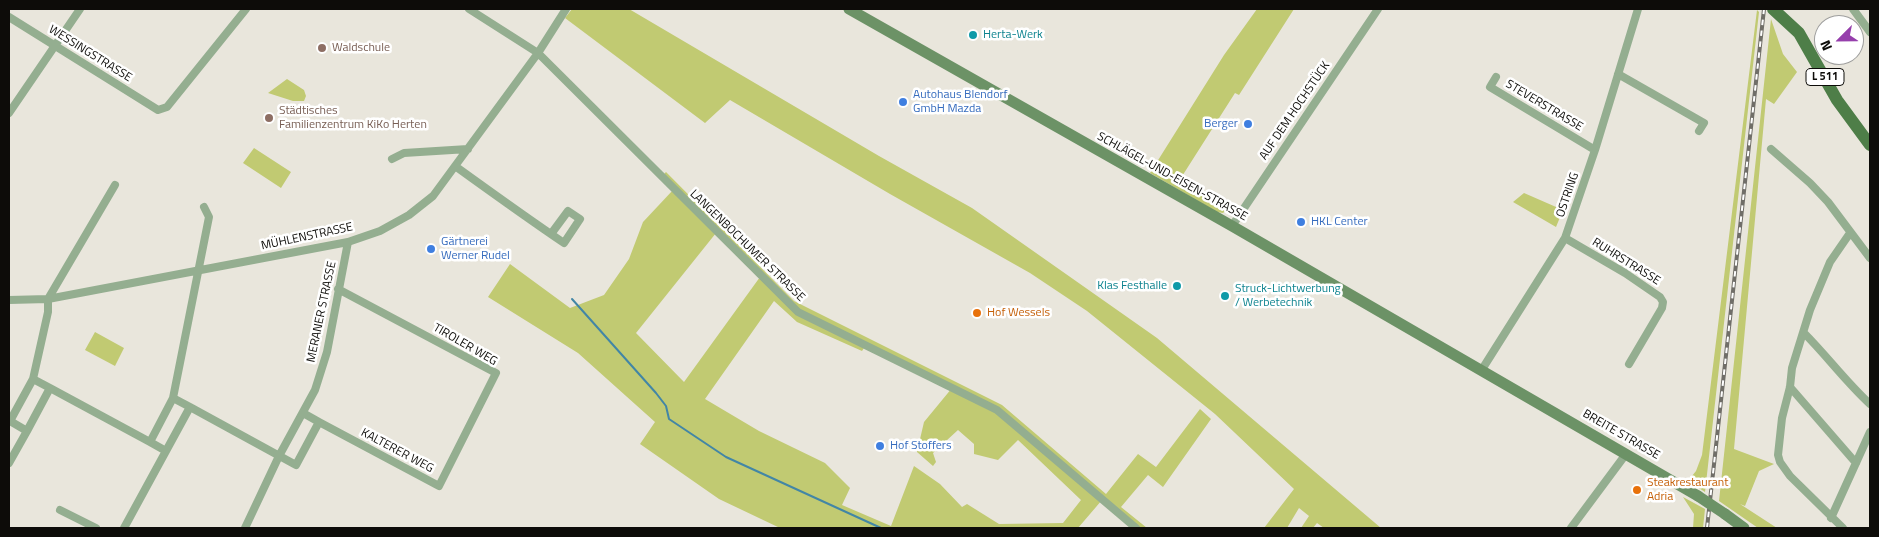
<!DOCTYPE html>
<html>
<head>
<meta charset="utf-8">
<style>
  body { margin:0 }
  #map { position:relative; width:1879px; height:537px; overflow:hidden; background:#e9e6dc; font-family:"Titillium Web",sans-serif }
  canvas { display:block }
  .frame { position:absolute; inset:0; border:10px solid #0d0c09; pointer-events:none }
  .north { position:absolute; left:1814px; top:15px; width:50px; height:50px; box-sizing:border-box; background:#fff; border:1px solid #9e9e9d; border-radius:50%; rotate:247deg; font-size:14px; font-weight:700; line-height:20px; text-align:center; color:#0d0c09 }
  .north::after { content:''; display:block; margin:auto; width:18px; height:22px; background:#963fac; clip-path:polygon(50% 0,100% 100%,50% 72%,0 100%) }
</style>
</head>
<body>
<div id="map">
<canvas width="1879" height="537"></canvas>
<div class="frame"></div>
<div class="north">N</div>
</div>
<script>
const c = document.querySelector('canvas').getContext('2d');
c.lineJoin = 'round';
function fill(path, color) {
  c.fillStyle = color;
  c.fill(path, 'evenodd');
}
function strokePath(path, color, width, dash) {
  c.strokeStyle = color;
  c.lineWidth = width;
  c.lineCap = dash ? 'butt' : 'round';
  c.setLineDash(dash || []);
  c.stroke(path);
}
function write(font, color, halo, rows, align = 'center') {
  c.font = font + ' "Titillium Web",sans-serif';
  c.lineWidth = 5;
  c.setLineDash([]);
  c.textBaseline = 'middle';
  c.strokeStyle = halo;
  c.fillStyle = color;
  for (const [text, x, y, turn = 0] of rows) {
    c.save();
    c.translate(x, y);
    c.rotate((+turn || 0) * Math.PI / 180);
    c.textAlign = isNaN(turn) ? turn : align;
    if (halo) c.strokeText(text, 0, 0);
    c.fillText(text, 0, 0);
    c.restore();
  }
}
fill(new Path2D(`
  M572 9H629L879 156 972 208 1157 338 1381 528H1324L1317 523 1313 528H1301L1309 516 1299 508 1287 528H1264L1294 489 1215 414 1087 311 1030 273 890 194 730 100 705 123 565 18Z
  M1257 9H1294L1239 95 1235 93 1179 181 1226 210 1223 213 1217 212 1150 173 1224 55Z
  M1757 10 1759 12 1705 492 1688 481 1696 471 1702 455Z
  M1771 19 1783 54 1797 72 1774 104 1766 99 1734 449 1774 464 1759 471 1745 506 1740 504 1777 528H1758L1719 501Z
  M287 79 304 90 306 96 304 101H293L268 93Z
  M254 148 291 172 281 188 243 163Z
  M666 172 794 301 1002 405 1106 494 1138 454 1156 467 1200 409 1211 419 1163 487 1148 475 1121 507 1147 528H1136L1102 500 1078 528H780L719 499 640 444 655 422 578 353 488 297 510 264 570 308 604 295 629 259 643 222 673 190 661 177ZM716 233 760 277 684 382 636 333ZM774 301 797 322 862 351 866 345 952 388 924 422 917 452 933 466 936 462 933 453 958 430 974 444V454L998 460 1018 440 1081 500 1063 523 999 524 967 504 962 507 940 484 914 466 891 526 842 505 850 488 825 463 759 431 705 399Z
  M1524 193 1563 210 1556 227 1513 202Z
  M95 332 124 348 115 366 85 350Z
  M1683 497 1705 509 1703 528H1693L1694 514Z`), '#c1ca72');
strokePath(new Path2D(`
  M572 299 656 393 666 406 669 419 726 457 881 528`), '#4286a6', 2);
strokePath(new Path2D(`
  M469 9 538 53 798 312 997 410 1136 528
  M1853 9 1870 32
  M9 17 158 110 167 107 246 9
  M1618 74 1704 123 1699 131
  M1496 77 1490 87 1595 150
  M9 113 80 9
  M1771 149 1810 183 1828 202 1870 258
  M392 159 404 153 468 149
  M455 166C491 192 527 218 564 243L580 219 568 211 551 234
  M1232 226 1378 9
  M1565 238 1625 273 1660 297 1663 302 1662 308 1629 364
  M9 300 48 299 348 242 380 231 409 215 433 196 538 53 566 9
  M1804 333C1827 356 1846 382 1870 404
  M1481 371 1565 238 1595 150 1638 9
  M33 379 50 388 27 431 10 421 33 379 48 312V299L115 185
  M1790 387 1856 463
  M50 388 150 442
  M173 398 190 407 166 451 150 442 173 398 209 217 204 207
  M190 407 296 465 319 422 303 413
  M319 422 439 486 496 373 338 289
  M9 463 27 431
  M60 510 96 528
  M1831 518 1870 432
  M124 528 166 451
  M245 528 279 456 315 390 327 352 348 242
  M1571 528 1626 454
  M1843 528 1790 476 1780 462 1778 455 1782 418 1790 387 1792 368 1810 310 1830 262 1850 233`), '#94ae90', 8);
strokePath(new Path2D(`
  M849 9 1232 226 1698 496
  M1725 514 1744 528`), '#6c9266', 11);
strokePath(new Path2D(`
  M1773 9 1799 33 1837 100 1870 145`), '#4e7e48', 12);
const rail = new Path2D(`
  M1707 528 1764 9`);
strokePath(rail, '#706e68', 4);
strokePath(rail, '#fff', 2, [5.5]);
strokePath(new Path2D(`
  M1698 496 1725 514`), '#6c9266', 11);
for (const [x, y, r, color] of [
  [973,35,5,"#0f9aa8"],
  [322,48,5,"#8d6e63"],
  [903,102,5,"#3f7fe0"],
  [269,118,5,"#8d6e63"],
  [1248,124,5,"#3f7fe0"],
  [1301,222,5,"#3f7fe0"],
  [431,249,5,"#3f7fe0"],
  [1177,286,5,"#0f9aa8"],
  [1225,296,5,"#0f9aa8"],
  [977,313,5,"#e8710a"],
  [880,446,5,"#3f7fe0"],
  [1637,490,5,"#e8710a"]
]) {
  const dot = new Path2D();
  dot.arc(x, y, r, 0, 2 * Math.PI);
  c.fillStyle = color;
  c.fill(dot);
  strokePath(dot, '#fff', 2);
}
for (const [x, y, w] of [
  [1825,77,38]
]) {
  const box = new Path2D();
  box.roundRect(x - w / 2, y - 8.5, w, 17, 4);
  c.fillStyle = '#fff';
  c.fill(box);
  strokePath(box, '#0d0c09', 1);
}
write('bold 11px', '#0d0c09', null, [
  ["L 511",1825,77]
]);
write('12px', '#0d838f', '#fff', [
  ["Herta-Werk",983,35],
  ["Klas Festhalle",1167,286,"right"],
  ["Struck-Lichtwerbung",1235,289],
  ["/ Werbetechnik",1235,303]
], 'left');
write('12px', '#785e54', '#fff', [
  ["Waldschule",332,48],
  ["Städtisches",279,111],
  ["Familienzentrum KiKo Herten",279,125]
], 'left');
write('12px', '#0d0c09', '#fff', [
  ["WESSINGSTRASSE",90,54,32],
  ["STEVERSTRASSE",1544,106,31],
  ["AUF DEM HOCHSTÜCK",1295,111,-56],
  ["SCHLÄGEL-UND-EISEN-STRASSE",1172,177,29],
  ["OSTRING",1568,195,-71],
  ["MÜHLENSTRASSE",307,237,-12],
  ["LANGENBOCHUMER STRASSE",747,246,44],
  ["RUHRSTRASSE",1626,262,32],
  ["MERANER STRASSE",322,312,-78],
  ["TIROLER WEG",465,345,30],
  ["BREITE STRASSE",1621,435,30],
  ["KALTERER WEG",397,451,28]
]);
write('12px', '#366cbe', '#fff', [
  ["Autohaus Blendorf",913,95],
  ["GmbH Mazda",913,109],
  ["Berger",1238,124,"right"],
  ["HKL Center",1311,222],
  ["Gärtnerei",441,242],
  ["Werner Rudel",441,256],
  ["Hof Stoffers",890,446]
], 'left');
write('12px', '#c56008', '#fff', [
  ["Hof Wessels",987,313],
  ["Steakrestaurant",1647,483],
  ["Adria",1647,497]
], 'left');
</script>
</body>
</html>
